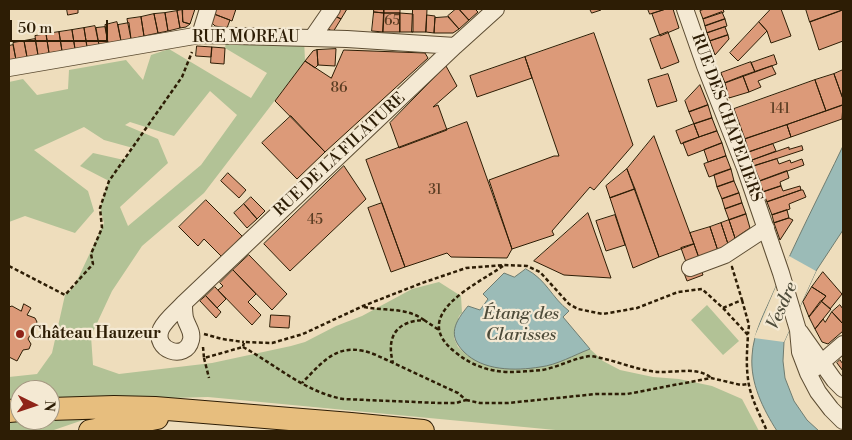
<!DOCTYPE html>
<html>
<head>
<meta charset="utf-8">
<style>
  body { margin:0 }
  #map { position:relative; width:852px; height:440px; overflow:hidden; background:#eeddbc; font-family:"Libre Bodoni",serif }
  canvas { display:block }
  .frame { position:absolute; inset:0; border:10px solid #2d1d05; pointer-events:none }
  .north { position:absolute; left:10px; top:380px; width:50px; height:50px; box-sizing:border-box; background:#f4e9d3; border:1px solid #a49781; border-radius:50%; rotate:94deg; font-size:14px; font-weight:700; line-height:20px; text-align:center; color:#2d1d05 }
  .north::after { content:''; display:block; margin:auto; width:18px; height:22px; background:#8f2418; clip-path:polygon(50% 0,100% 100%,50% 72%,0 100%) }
  .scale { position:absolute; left:10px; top:20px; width:98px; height:22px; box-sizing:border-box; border:2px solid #2d1d05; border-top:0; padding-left:6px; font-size:15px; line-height:18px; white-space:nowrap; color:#2d1d05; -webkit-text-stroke:4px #f4e9d3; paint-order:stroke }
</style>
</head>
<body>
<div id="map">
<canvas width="852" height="440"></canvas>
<div class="frame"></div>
<div class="north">N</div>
<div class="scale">50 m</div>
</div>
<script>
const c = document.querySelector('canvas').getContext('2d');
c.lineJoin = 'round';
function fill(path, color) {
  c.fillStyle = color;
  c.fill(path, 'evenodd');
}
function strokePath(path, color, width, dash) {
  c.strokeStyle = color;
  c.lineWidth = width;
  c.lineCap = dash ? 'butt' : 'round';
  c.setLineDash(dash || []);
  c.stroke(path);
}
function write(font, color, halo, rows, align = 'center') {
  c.font = font + ' "Libre Bodoni",serif';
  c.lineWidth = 4.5;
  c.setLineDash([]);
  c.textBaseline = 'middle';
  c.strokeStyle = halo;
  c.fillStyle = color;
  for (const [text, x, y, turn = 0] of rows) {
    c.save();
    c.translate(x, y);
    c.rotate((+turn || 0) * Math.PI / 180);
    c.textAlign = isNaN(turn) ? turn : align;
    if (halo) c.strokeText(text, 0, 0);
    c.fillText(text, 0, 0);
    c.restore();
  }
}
fill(new Path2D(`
  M227 35 304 38 305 61 204 193 142 246 112 291 91 336 93 365 119 374 212 363 291 346 305 342 336 326 362 316 412 289 439 282 461 296 462 313 459 316 454 338 458 347 468 356 549 365 590 349 603 361 620 370 653 377 679 379 712 386 742 399 759 431H566L208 397 96 400 50 403V390H20V404H9V377L37 374 52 353 65 295 74 287 104 223 100 208 109 181 80 166 93 153 124 160 133 148 104 140 84 127 34 150 88 191 94 211 75 233 25 216 9 222V82L23 79 37 95 68 89 69 70 126 60 143 80 151 55 169 49 251 98 267 73 225 48ZM210 91 237 115 201 165 128 226 120 207 168 163 158 139 125 125 130 122 174 136Z
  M707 305 739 341 723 355 691 320Z
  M89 418 51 431H9V421Z`), '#b2c296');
const water = new Path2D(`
  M843 146V230L816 271 784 342 783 361 785 378 794 401 807 420 819 431H777C763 409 750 383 752 356 753 333 765 312 774 291 795 242 820 194 843 146Z
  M526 269C547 280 551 297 569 311L563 317 590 349C574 355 557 365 540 367 515 371 483 371 464 352 447 335 455 322 468 306L480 310 488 299 483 294 504 273 514 277Z`);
fill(water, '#9bbbb7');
strokePath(water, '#6f7c70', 1);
fill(new Path2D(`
  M789 256 816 271 784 342 754 338Z`), '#eeddbc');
const building = new Path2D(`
  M67 9H78V13L68 15Z
  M183 9H195L190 24 183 22Z
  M216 9H236L232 21 214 14Z
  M337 9H347L341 19 333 15Z
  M374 9H384V13L374 12Z
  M384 9H400V13H384Z
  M413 9H427L426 32H412Z
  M456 9H459L469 20 459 29 448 16Z
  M459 9H475L478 12 469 20Z
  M590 9H601V10L592 13Z
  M648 9H666L650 14Z
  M666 9H673L679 28 660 36 652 14Z
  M705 9H723L724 12 703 19 700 11Z
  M771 9H781L791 36 771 43 767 31 759 22Z
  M806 9H843V10L810 22Z
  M182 10 183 22 190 24 186 27 180 28 177 11Z
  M843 10V41L819 50 810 22Z
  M177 11 180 28 168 31 165 13Z
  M374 12 384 13 383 32 372 31Z
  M722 12 725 19 705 26 703 19Z
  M165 13 168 31 158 33 154 14Z
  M384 13H400V32H383Z
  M400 13 413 14V32H400Z
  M154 14 158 33 144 36 141 17Z
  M214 14 230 20 227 28 215 26 211 22Z
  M333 15 341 19 333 32 326 27Z
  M427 15 435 16 434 33 426 32Z
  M141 17 144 36 131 39 127 19Z
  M448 17 459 29 453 33H434L435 18Z
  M725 19 727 26 707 33 705 26Z
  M117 22 121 41 108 43 105 25Z
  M759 22 767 31 738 61 730 53Z
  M129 23 131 39 121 41 118 25Z
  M95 26 99 45 87 47 84 28Z
  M105 27 108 43 99 45 96 28Z
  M725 27 728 35 710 41 707 33Z
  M84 28 87 47 75 49 72 30Z
  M72 30 75 49 62 51 59 32Z
  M59 32 62 51 49 53 46 34Z
  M668 32 679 62 661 69 650 39Z
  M594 33 633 145 594 190 590 187 552 231 554 235 512 249 489 180 554 156H559L525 57Z
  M46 34 49 53 38 55 35 36Z
  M728 35 729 39 715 55 710 41Z
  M35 39 38 55 27 57 24 41Z
  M24 41 27 57 16 60 13 43Z
  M13 45 16 60 9 61V46Z
  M197 46 212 47 211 57 196 56Z
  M212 47 225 48 224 64 211 63Z
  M336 49 335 66 318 65 317 50Z
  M317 50 318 65 315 68 305 61 313 51Z
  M344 50 425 53 428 58 325 152 275 101 305 61 331 78Z
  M774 55 777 64 755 72 751 63Z
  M525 57 532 78 477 97 470 76Z
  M751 62 755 72 725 83 721 73Z
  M446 66 457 86 433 107 438 105 447 130 399 148 390 123Z
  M772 66 776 74 758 81 761 87 749 92 743 76Z
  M843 70V99L834 74Z
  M668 74 677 101 657 107 648 80Z
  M834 74 843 99V105L826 111 815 80Z
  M743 76 749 92 729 98 725 83Z
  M815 80 826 111 745 139 734 109Z
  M700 85 708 105 689 112 685 101Z
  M708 105 712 118 694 124 689 112Z
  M843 105 842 119 791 137 787 125Z
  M291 116 325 152 297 179 262 143Z
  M712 118 717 131 699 137 694 124Z
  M467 122 512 249 507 258 451 257 447 253 405 267 366 160Z
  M694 124 699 137 681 144 676 131Z
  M787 125 791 137 749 152 745 139Z
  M717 131 722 143 688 156 683 143Z
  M654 136 694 244 659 257 627 169Z
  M722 143 726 156 708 162 704 150Z
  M773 144 776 151 752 160 749 152Z
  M802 146 803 150 754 166 752 160 789 147V149Z
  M726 156 731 169 709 177 704 164Z
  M777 159 779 164 790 160 791 163 802 159 804 165 760 181 754 166Z
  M344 166 366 199 290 271 264 244Z
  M627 169 635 189 610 198 606 186Z
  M731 169 734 181 717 187 714 175Z
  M787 171 789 178 780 182 781 186 763 192 760 181Z
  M228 173 246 190 239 198 221 181Z
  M734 181 739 193 722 199 717 187Z
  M781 186 783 191 800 186 801 190 767 202 763 192Z
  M635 189 659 257 633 268 610 198Z
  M801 190H803L806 197 789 204 790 209 772 215 767 202Z
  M739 193 742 203 725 209 722 199Z
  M251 197 265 211 257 219 244 204Z
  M206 200 242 236 222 257 204 239 198 246 179 227Z
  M382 203 405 267 391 272 368 208Z
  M742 203 746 214 729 220 725 209Z
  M244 204 257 219 247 228 234 213Z
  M787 210 789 218 774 223 772 215Z
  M588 213 611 278 564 275 534 261Z
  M746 214 750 228 735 238 729 220Z
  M615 215 625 245 606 251 596 221Z
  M789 218 793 220 780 240 774 223Z
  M729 220 735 238 728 244 721 223Z
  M721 223 728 244 718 251 710 227Z
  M710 227 718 251 699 258 690 233Z
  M694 244 699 258 686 262 681 248Z
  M249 255 287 294 272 310 233 270Z
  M700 267 703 275 687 281 684 273Z
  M233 270 256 294 248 302 261 315 252 325 218 290 223 286 220 283Z
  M823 272 842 294 830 309 821 301 826 296 812 287Z
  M215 287 226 299 217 308 206 296Z
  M812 287 826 296 809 317 803 302Z
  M206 296 221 312 216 318 200 301Z
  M821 301 831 309 815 329 809 317Z
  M24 304 31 308 27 315 35 318 37 322 28 339 31 344 29 349 23 350 17 361 9 357V307L12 306 21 311Z
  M840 305 843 309V324L832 312Z
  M832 312 843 324V331L828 344 822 342 815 329 823 319 825 322Z
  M271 315 290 316 289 328 270 327Z
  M840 360 843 364V371L837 363Z`);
fill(building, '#dc9a79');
strokePath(building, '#2d1d05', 1);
const minor = new Path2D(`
  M685 9 705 66 745 168 781 273 798 330 800 352 808 373 818 392 831 409 843 421
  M200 35 208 9
  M312 38 332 9
  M9 68 200 35 347 39 455 46
  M690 268 725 255 766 228
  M184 303C184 308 184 313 185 318 187 326 193 331 191 340 186 362 152 350 161 329 166 319 177 311 184 303L455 46 496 9
  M800 332 834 380 843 389
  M814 369 843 344`);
const highway = new Path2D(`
  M50 409 114 407 155 408 351 424 423 431
  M9 411 20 410
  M90 431 157 418`);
strokePath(minor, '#5d4d33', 18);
strokePath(highway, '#2d1d05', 24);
strokePath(new Path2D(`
  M9 266 65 295 93 264 91 254 102 228 100 208 109 181 182 77 192 52
  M503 266C476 285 408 315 455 352 471 365 487 371 508 372 519 372 531 371 542 370 559 367 574 358 590 356 613 359 635 370 658 372 674 373 698 366 711 378
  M742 300 749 325 748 334
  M364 307C384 311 406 307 424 320 396 321 386 337 393 363
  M723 308 742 300 732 267H734
  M424 320 439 330
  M204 334 222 339 244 342
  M203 347 204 358 243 347 244 342 272 343 303 334 363 306 422 283 466 268 504 265 527 266 540 272 569 304 578 309 603 314 637 308 678 292 702 289 723 308 748 335C747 350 746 364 748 379 750 397 760 415 767 431
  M243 347C276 365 305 392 343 399L439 403H456L466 400 458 393 376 355C340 340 325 359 302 383
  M204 358 209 378
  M466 400 480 403H508L596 394H627L711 378 741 385 748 384`), '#2d1d05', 2.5, [4, 2.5]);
strokePath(minor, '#f4e9d3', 16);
strokePath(highway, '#e7be7e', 22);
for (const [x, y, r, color] of [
  [20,334,5,"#8f2418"]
]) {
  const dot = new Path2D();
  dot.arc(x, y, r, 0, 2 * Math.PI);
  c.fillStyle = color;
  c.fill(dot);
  strokePath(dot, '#f4e9d3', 2);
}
write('14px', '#593c22', null, [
  ["65",392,22],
  ["86",339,89],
  ["141",780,110],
  ["31",435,191],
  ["45",315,221]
]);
write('16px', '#2d1d05', '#f4e9d3', [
  ["RUE MOREAU",246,38],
  ["RUE DES CHAPELIERS",726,118,70],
  ["RUE DE LA FILATURE",340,155,-43]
]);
write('bold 16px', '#2d1d05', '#f4e9d3', [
  ["Château Hauzeur",30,334]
], 'left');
write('italic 18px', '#4e4c3a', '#f4e9d3', [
  ["Vesdre",783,306,-66],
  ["Étang des",521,315],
  ["Clarisses",521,336]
]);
</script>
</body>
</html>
